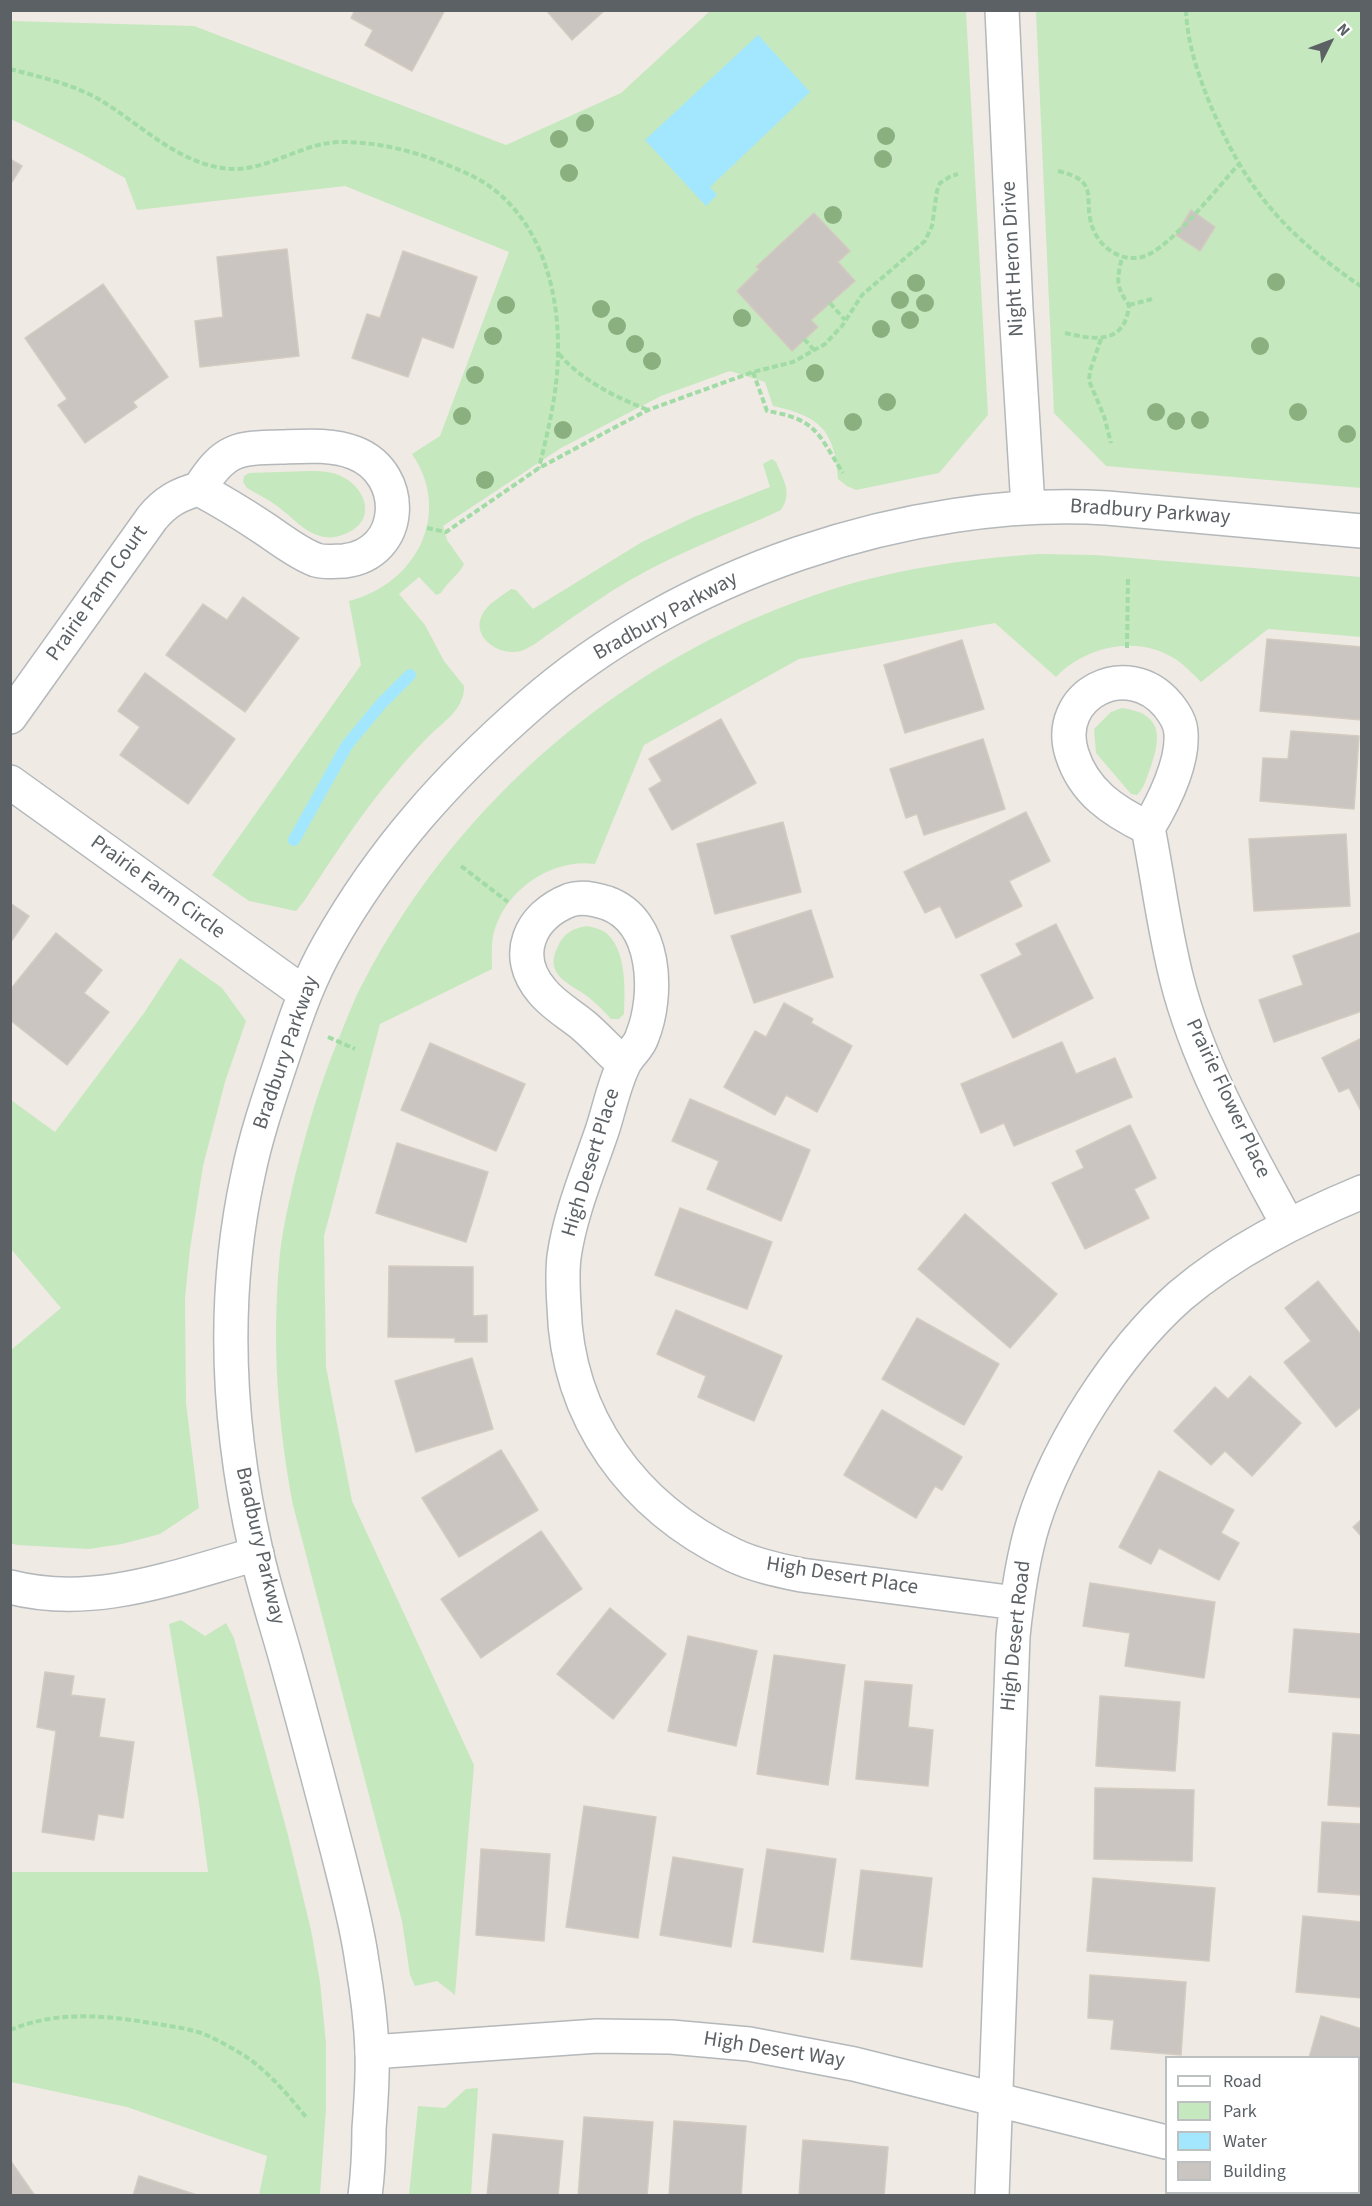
<!DOCTYPE html>
<html>
<head>
<meta charset="utf-8">
<style>
  body { margin:0 }
  #map { position:relative; width:1372px; height:2206px; overflow:hidden; background:#efeae3; font-family:"Source Sans 3",sans-serif }
  canvas { display:block }
  .frame { position:absolute; inset:0; border:12px solid #5b6165; pointer-events:none }
  .legend { position:absolute; left:1165px; top:2056px; width:195px; height:138px; box-sizing:border-box; background:#fff; border:2px solid #bdc0c1; margin:0; padding:8px 10px; list-style:none; font-size:18px; color:#5b6165 }
  .legend li { display:flex; align-items:center; gap:12px; height:30px }
  .legend b { width:30px; border:2px solid #bdc0c1 }
  .north { position:absolute; left:1300px; top:12px; width:60px; height:60px; -webkit-text-stroke:4px #fff; paint-order:stroke; rotate:48deg; font-size:16px; font-weight:700; line-height:24px; text-align:center; color:#5b6165 }
  .north::after { content:''; display:block; margin:auto; width:21px; height:27px; background:#5b6165; clip-path:polygon(50% 0,100% 100%,50% 72%,0 100%) }
</style>
</head>
<body>
<div id="map">
<canvas width="1372" height="2206"></canvas>
<div class="frame"></div>
<ul class="legend">
<li><b style="height:8px;background:#fff"></b>Road</li>
<li><b style="height:16px;background:#c6e8be"></b>Park</li>
<li><b style="height:16px;background:#a3e7ff"></b>Water</li>
<li><b style="height:16px;background:#cac5c0"></b>Building</li>
</ul>
<div class="north">N</div>
</div>
<script>
const c = document.querySelector('canvas').getContext('2d');
c.lineJoin = 'round';
function fill(path, color) {
  c.fillStyle = color;
  c.fill(path, 'evenodd');
}
function strokePath(path, color, width, dash) {
  c.strokeStyle = color;
  c.lineWidth = width;
  c.lineCap = dash ? 'butt' : 'round';
  c.setLineDash(dash || []);
  c.stroke(path);
}
function write(font, color, halo, rows, align = 'center') {
  c.font = font + ' "Source Sans 3",sans-serif';
  c.lineWidth = 5;
  c.setLineDash([]);
  c.textBaseline = 'middle';
  c.strokeStyle = halo;
  c.fillStyle = color;
  for (const [text, x, y, turn = 0] of rows) {
    c.save();
    c.translate(x, y);
    c.rotate((+turn || 0) * Math.PI / 180);
    c.textAlign = isNaN(turn) ? turn : align;
    if (halo) c.strokeText(text, 0, 0);
    c.fillText(text, 0, 0);
    c.restore();
  }
}
fill(new Path2D(`
  M710 11H966L988 415 939 473 856 490 847 486 838 479C835 431 820 416 773 406L765 382 730 371 661 396 561 448 443 526 447 540 464 564C459 575 447 582 441 593L436 595 419 577 399 594 425 625 444 661 464 686C465 709 443 722 428 737 380 786 342 843 305 900L296 911 249 901 212 875 361 665 349 601C416 584 453 514 412 454L440 436 509 252 345 186 137 210 125 178 82 154 11 119 10 21 194 26 506 145 621 93Z
  M1036 11H1361V488L1106 466 1054 413Z
  M772 459 776 462C783 479 793 493 781 510 732 533 680 551 632 579 606 594 581 611 556 629 545 636 533 647 521 651 500 657 469 637 483 613 489 603 502 596 511 589L516 590 533 609 642 542 694 517 770 487 763 464Z
  M309 471C316 471 324 471 332 473 365 481 382 522 342 535 336 538 326 538 320 536 305 532 294 519 282 510 272 501 259 495 247 488L243 482 244 476 249 473Z
  M1039 554 1095 555 1361 577V637L1268 629 1201 682C1191 672 1181 661 1168 655 1131 636 1084 648 1056 677L995 623 799 659 644 745 595 864C551 858 503 891 493 936 491 947 492 958 492 969L380 1024 324 1236 326 1367 352 1501 474 1765 455 1995 437 1981 415 1986 410 1975 402 1921 293 1505C278 1426 272 1346 279 1265 281 1235 288 1206 295 1176 307 1129 320 1083 339 1038 347 1019 354 999 364 981 459 800 622 661 815 595 887 570 964 559 1039 554Z
  M1122 708C1161 713 1162 735 1151 766 1147 776 1145 787 1137 795L1131 794 1096 753 1094 729 1111 712Z
  M587 926C593 927 600 929 605 932 627 949 625 990 624 1014L619 1019H611C604 1011 596 1003 587 996 569 983 543 975 558 946 564 933 573 928 587 926Z
  M180 958 222 988 246 1021 225 1082 203 1166 190 1249 185 1298 186 1403 199 1508 160 1534 122 1544 89 1549 17 1545 10 1543 11 1350 61 1308 11 1249V1100L55 1132 144 1013Z
  M181 1620 205 1636 226 1623 234 1638 288 1835 311 1930 320 1982 326 2044V2108L320 2195H259L267 2156 127 2107 11 2082V1872H208L199 1803 169 1624Z
  M478 2088 471 2195H409L418 2106 445 2108 466 2089Z`), '#c6e8be');
fill(new Path2D(`
  M758 35 810 92 710 187 717 195 706 206 645 140Z`), '#a3e7ff');
strokePath(new Path2D(`
  M294 840 347 745 381 704 410 675`), '#a3e7ff', 12);
const building = new Path2D(`
  M355 10H445L412 71 365 45 373 30 351 18Z
  M546 10H605L572 40Z
  M10 159 22 166 10 185Z
  M1191 210 1215 227 1200 251 1176 235Z
  M814 213 850 251 838 262 855 281 811 320 818 327 792 351 737 291 759 269 756 267Z
  M287 249 299 356 200 367 195 321 223 317 217 257Z
  M403 251 477 277 453 348 422 337 408 377 352 358 367 314 380 318Z
  M103 284 168 377 133 402 137 407 85 443 58 405 67 399 25 338Z
  M243 597 299 638 245 712 166 655 203 604 227 620Z
  M1267 639 1362 647V720L1260 711Z
  M962 640 984 709 905 733 884 665Z
  M145 673 235 739 188 804 120 755 140 727 118 711Z
  M721 719 756 783 672 830 649 789 662 781 649 759Z
  M1291 731 1359 736 1354 809 1260 801 1263 758 1288 759Z
  M983 739 1005 809 924 835 917 814 906 818 890 769Z
  M1026 812 1050 861 1009 881 1022 906 956 938 940 906 925 913 904 872Z
  M783 822 801 892 715 914 697 844Z
  M1346 834 1350 906 1254 911 1249 839Z
  M10 903 29 916 10 943Z
  M811 910 833 977 754 1003 731 936Z
  M1056 924 1093 998 1013 1038 981 975 1022 955 1016 944Z
  M1362 932V1011L1274 1042 1259 1000 1303 985 1293 956Z
  M56 933 102 970 84 993 109 1012 67 1065 10 1020V990Z
  M784 1003 813 1019 811 1023 852 1046 817 1112 786 1095 775 1115 724 1087 755 1031 766 1037Z
  M1362 1038V1113L1349 1088 1339 1092 1322 1058Z
  M1062 1042 1076 1074 1115 1058 1132 1097 1014 1146 1004 1123 981 1133 961 1084Z
  M430 1043 525 1084 496 1151 401 1110Z
  M690 1099 810 1150 781 1221 707 1189 719 1161 672 1141Z
  M1130 1125 1156 1178 1134 1189 1149 1218 1085 1249 1052 1183 1084 1168 1076 1151Z
  M397 1143 488 1172 466 1242 376 1213Z
  M680 1208 772 1242 747 1309 655 1275Z
  M965 1214 1057 1294 1010 1348 918 1269Z
  M389 1266 473 1267V1316L487 1315V1342H455V1338L388 1337Z
  M1318 1281 1362 1336V1406L1336 1427 1284 1362 1311 1341 1285 1308Z
  M676 1310 782 1356 754 1421 698 1397 706 1376 657 1354Z
  M917 1318 999 1364 964 1425 882 1379Z
  M472 1358 493 1429 416 1452 395 1381Z
  M1250 1376 1301 1423 1252 1476 1225 1451 1211 1465 1174 1431 1215 1387 1228 1399Z
  M882 1410 962 1457 942 1490 935 1486 916 1518 844 1475Z
  M501 1450 538 1510 459 1557 422 1498Z
  M1159 1471 1234 1510 1221 1533 1239 1543 1219 1580 1159 1548 1151 1564 1119 1547Z
  M1362 1519V1537L1353 1527Z
  M541 1531 582 1589 481 1658 441 1599Z
  M1090 1583 1215 1602 1204 1678 1125 1666 1130 1633 1083 1626Z
  M610 1608 666 1654 613 1719 557 1674Z
  M1294 1629 1362 1634V1698L1289 1692Z
  M688 1636 757 1651 736 1746 668 1731Z
  M774 1655 845 1665 828 1785 757 1774Z
  M45 1672 74 1676 71 1695 105 1699 99 1737 134 1742 123 1818 98 1814 94 1840 42 1832 56 1731 37 1727Z
  M865 1681 912 1685 908 1727 933 1730 928 1786 856 1779Z
  M1100 1696 1180 1702 1175 1771 1096 1766Z
  M1333 1733 1362 1735V1807L1328 1805Z
  M1095 1788 1194 1790 1192 1861 1094 1859Z
  M584 1806 656 1817 638 1938 566 1927Z
  M1322 1822 1362 1824V1895L1318 1892Z
  M481 1849 550 1854 544 1941 476 1935Z
  M767 1849 836 1859 823 1952 753 1942Z
  M673 1857 743 1869 731 1947 660 1935Z
  M861 1870 932 1878 922 1967 851 1959Z
  M1093 1878 1215 1888 1209 1961 1087 1951Z
  M1303 1916 1362 1922V1998L1296 1992Z
  M1090 1975 1186 1982 1181 2055 1111 2049 1114 2020 1088 2018Z
  M1321 2016 1362 2029V2106L1358 2105V2058H1309Z
  M584 2117 653 2122 647 2196H578Z
  M674 2121 746 2126 741 2196H669Z
  M493 2134 563 2141 558 2196H487Z
  M803 2140 888 2147 884 2196H799Z
  M10 2160 35 2196H10Z
  M139 2176 200 2196H133Z`);
fill(building, '#cac5c0');
strokePath(building, '#d4cbc1', 1.5);
const minor = new Path2D(`
  M10 717 152 518C165 502 179 494 199 489 221 501 241 513 262 527 279 538 297 553 316 560 325 563 335 561 344 561 405 554 408 474 355 453 332 444 306 446 282 447 237 448 225 448 199 489
  M10 782 304 993
  M1148 828C1113 811 1084 792 1072 754 1053 695 1127 656 1168 705 1175 714 1181 723 1181 734 1183 763 1163 803 1148 828 1158 878 1164 930 1177 980 1199 1067 1246 1147 1288 1225
  M624 1064C610 1052 598 1038 584 1026 571 1015 553 1005 542 991 512 956 529 916 570 900 582 896 595 899 607 903 657 921 659 995 642 1037 639 1047 629 1054 624 1064 614 1084 609 1110 602 1131 588 1172 570 1214 564 1257 562 1273 563 1290 564 1306 567 1418 633 1507 733 1555 754 1565 778 1570 801 1575L1016 1603
  M10 1587C95 1609 176 1576 257 1554
  M372 2052 597 2036 671 2037 749 2044 854 2064 1166 2142
  M1358 2189 1362 2190
  M992 2196 1013 1636C1017 1598 1022 1560 1033 1524 1058 1444 1117 1352 1180 1296 1233 1251 1297 1219 1362 1192`);
const tertiary = new Path2D(`
  M1002 10 1016 309 1028 507
  M365 2196C368 2173 369 2151 369 2129 371 2103 373 2076 372 2051 371 2021 367 1991 362 1962 357 1925 347 1889 338 1853 321 1788 304 1723 286 1659 276 1623 264 1587 256 1551 228 1428 221 1299 248 1175 257 1131 272 1089 286 1047 298 1011 310 977 329 944 382 850 448 777 529 706 677 575 909 496 1107 508L1362 531`);
strokePath(minor, '#b4b8bb', 36);
strokePath(tertiary, '#b4b8bb', 36);
strokePath(new Path2D(`
  M1186 10C1187 41 1197 71 1208 99 1244 188 1283 233 1362 287
  M10 69C40 77 73 84 100 100 141 124 173 160 222 168 264 175 298 143 340 142 377 142 411 150 445 164 464 172 482 179 497 192 543 230 559 294 558 352 558 391 548 431 539 468
  M1058 171C1104 182 1080 200 1094 231 1102 249 1122 262 1142 257 1168 251 1219 186 1238 165
  M830 303 845 320
  M1129 305 1152 299
  M1065 333C1095 340 1125 345 1129 305 1115 286 1117 280 1122 257
  M804 339 815 351
  M1101 339 1090 371 1089 381 1104 416 1111 443
  M559 354C581 380 615 397 648 410
  M753 372 767 411C817 419 818 434 843 473
  M427 528 446 532 539 468 621 424 648 410 753 372 793 362 825 344 842 326 862 295 925 241 932 226 937 191 940 183 951 176 958 174
  M1127 648 1128 577
  M461 866 508 902
  M328 1037 355 1049
  M10 2030C56 2011 103 2015 151 2023 169 2026 187 2028 204 2034 218 2040 232 2048 245 2056 269 2072 288 2095 306 2117`), '#a1dba5', 4, [6, 3]);
strokePath(minor, '#fff', 33);
strokePath(tertiary, '#fff', 33);
c.fillStyle = '#8bb080';
for (const [x, y] of [
  [585,123],
  [886,136],
  [559,139],
  [883,159],
  [569,173],
  [833,215],
  [1276,282],
  [916,283],
  [900,300],
  [925,303],
  [506,305],
  [601,309],
  [742,318],
  [910,320],
  [617,326],
  [881,329],
  [493,336],
  [635,344],
  [1260,346],
  [652,361],
  [815,373],
  [475,375],
  [887,402],
  [1156,412],
  [1298,412],
  [462,416],
  [1200,420],
  [1176,421],
  [853,422],
  [563,430],
  [1347,434],
  [485,480]
]) {
  c.beginPath();
  c.arc(x, y, 9, 0, 2 * Math.PI);
  c.fill();
}
write('21px', '#5b6165', '#fff', [
  ["Night Heron Drive",1014,259,-93],
  ["Bradbury Parkway",1150,513,4],
  ["Prairie Farm Court",98,594,-55],
  ["Bradbury Parkway",666,617,-29],
  ["Prairie Farm Circle",157,888,36],
  ["Bradbury Parkway",287,1053,-71],
  ["Prairie Flower Place",1227,1099,65],
  ["High Desert Place",592,1163,-73],
  ["Bradbury Parkway",259,1546,77],
  ["High Desert Place",842,1577,9],
  ["High Desert Road",1017,1636,-84],
  ["High Desert Way",774,2051,9]
]);
</script>
</body>
</html>
